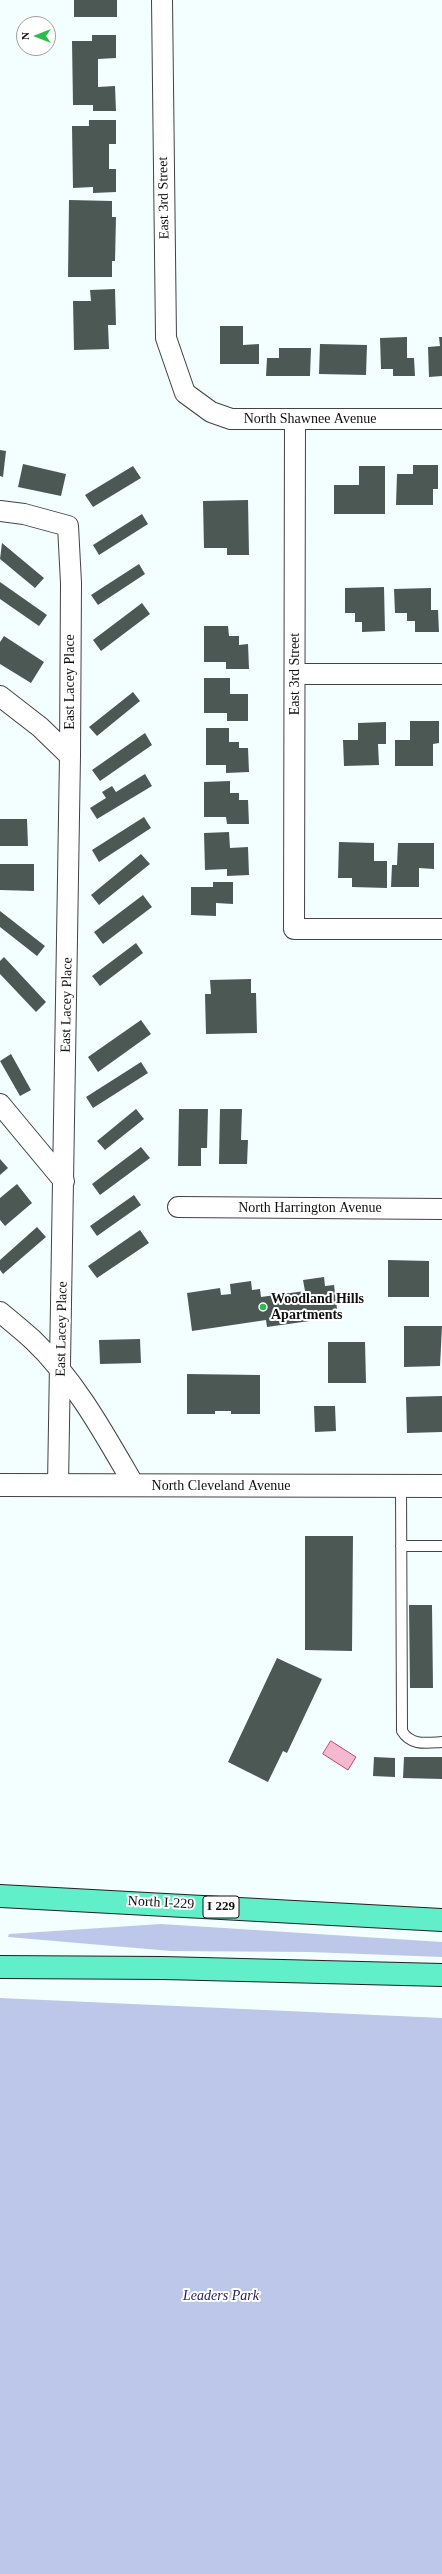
<!DOCTYPE html>
<html>
<head>
<meta charset="utf-8">
<style>
  body { margin:0 }
  #map { position:relative; width:442px; height:2574px; overflow:hidden; background:#f3feff; font-family:"Times New Roman",serif }
  canvas { display:block }
  .north { position:absolute; left:16px; top:16px; width:40px; height:40px; box-sizing:border-box; background:#fff; border:1px solid #9f9f9f; border-radius:50%; rotate:270deg; font-size:11px; font-weight:700; line-height:16px; text-align:center; color:#101010 }
  .north::after { content:''; display:block; margin:auto; width:14px; height:18px; background:#2bbc4c; clip-path:polygon(50% 0,100% 100%,50% 72%,0 100%) }
</style>
</head>
<body>
<div id="map">
<canvas width="442" height="2574"></canvas>
<div class="north">N</div>
</div>
<script>
const c = document.querySelector('canvas').getContext('2d');
c.lineJoin = 'round';
function fill(path, color) {
  c.fillStyle = color;
  c.fill(path, 'evenodd');
}
function strokePath(path, color, width, dash) {
  c.strokeStyle = color;
  c.lineWidth = width;
  c.lineCap = dash ? 'butt' : 'round';
  c.setLineDash(dash || []);
  c.stroke(path);
}
function write(font, color, halo, rows, align = 'center') {
  c.font = font + ' "Times New Roman",serif';
  c.lineWidth = 4;
  c.setLineDash([]);
  c.textBaseline = 'middle';
  c.strokeStyle = halo;
  c.fillStyle = color;
  for (const [text, x, y, turn = 0] of rows) {
    c.save();
    c.translate(x, y);
    c.rotate((+turn || 0) * Math.PI / 180);
    c.textAlign = isNaN(turn) ? turn : align;
    if (halo) c.strokeText(text, 0, 0);
    c.fillText(text, 0, 0);
    c.restore();
  }
}
fill(new Path2D(`
  M161 1924 442 1942V1957L309 1952 171 1951 8 1937 9 1934Z
  M0 1998 442 2018V2574H0Z`), '#bdc7e9');
const water = new Path2D(`
  M331 1741 356 1757 348 1770 323 1754Z`);
fill(water, '#f4b9ce');
strokePath(water, '#c9426e', 1);
fill(new Path2D(`
  M74 0H117V17H74Z
  M92 35H116V58L98 59V87L115 86 116 111H93V105H73L72 41H92Z
  M89 120H116V144H109V169H116V192L93 193V187L73 188 72 126H89Z
  M69 200 112 201V217H116L115 261H112V277H68Z
  M115 289 116 325H108L109 349 74 350 73 301H91L90 290Z
  M220 326H243V345L259 344V364H220Z
  M407 337V358H414L415 376H393V369H381L380 338Z
  M439 337H442V376L429 377 428 347 440 346Z
  M320 344 367 345 366 375 319 374Z
  M279 348H311L310 376H266L267 358H279Z
  M0 450 6 451 3 477 0 476Z
  M23 464 66 474 61 496 18 487Z
  M413 465H438V489H433V505H396L397 474H413Z
  M133 466 141 478 93 507 85 495Z
  M359 466H385V514H334V485H359Z
  M248 500 249 555H227V548H204L203 501Z
  M142 514 148 524 99 555 93 545Z
  M2 543 44 578 35 588 0 559Z
  M139 564 145 574 98 605 91 595Z
  M0 582 47 615 39 626 0 599Z
  M384 587 385 631 362 632V622H355V613H345V588Z
  M431 588V610H438L439 632H415V621H407V613H395L394 589Z
  M142 603 150 614 101 651 93 640Z
  M204 626H228L229 636H239V645L248 644 249 669H226V662H204Z
  M4 636 44 662 31 683 0 664V642Z
  M204 678H230V694H248V721H227V713H204Z
  M133 692 140 701 97 736 89 727Z
  M410 721H439V743L433 744V766H395V740H410Z
  M386 722V744H378L379 765 344 766 343 740H358V723Z
  M206 728H229V742H239V748H248L249 772 226 773V765H206Z
  M145 733 152 745 100 781 92 770Z
  M145 774 152 786 97 819 90 808 106 798 102 792 112 786 116 792Z
  M230 781V793H239V800H248L249 824H227L226 817H204V782Z
  M144 817 151 828 99 862 92 850Z
  M0 819H27L28 846H0Z
  M229 832 230 848 248 847 249 875 227 876V869L205 870 204 833Z
  M339 842 374 843V861H387V888L352 887V878H338Z
  M398 843H434V869L419 868V887H391L392 865H397Z
  M141 854 150 864 99 905 91 895Z
  M0 864H34V891L0 890Z
  M213 882H233V904L216 903V916L191 915V887H213Z
  M143 895 152 907 103 944 94 932Z
  M0 911 45 946 37 956 0 927Z
  M136 943 143 953 100 986 92 976Z
  M4 957 46 1002 36 1012 0 974V961Z
  M251 979V993H256L257 1033 206 1034 205 994H211L210 980Z
  M141 1020 151 1034 98 1072 88 1057Z
  M11 1054 31 1090 20 1096 0 1061Z
  M141 1062 148 1073 93 1108 86 1097Z
  M136 1109 144 1119 105 1150 97 1141Z
  M179 1109H208L207 1148H201V1166H178Z
  M220 1109H242L241 1140H248L247 1164H219Z
  M141 1147 150 1158 100 1195 92 1184Z
  M0 1159 8 1168 0 1175Z
  M17 1184 32 1203 5 1226 0 1220V1198Z
  M134 1195 141 1205 97 1236 90 1226Z
  M37 1227 46 1237 3 1274 0 1270V1260Z
  M140 1230 149 1243 97 1278 88 1266Z
  M388 1260 429 1261V1297H388Z
  M324 1277 325 1286 334 1285 338 1317 267 1327 266 1320 192 1331 187 1293 220 1288 221 1295 231 1294 230 1284 251 1281 252 1290 260 1289 261 1297 305 1291 303 1280Z
  M404 1326H442L440 1366 404 1367Z
  M140 1339 141 1363 100 1364 99 1340Z
  M328 1342H365L366 1383H328Z
  M187 1374 260 1375V1414H231V1411H215V1414H187Z
  M442 1396V1432L407 1433 406 1397Z
  M314 1406H335L336 1431 315 1432Z
  M305 1536H353L352 1651 305 1650Z
  M409 1605H432L433 1688H410Z
  M277 1658 322 1679 287 1753 283 1751 268 1782 228 1762Z
  M374 1757 395 1758V1777L373 1776Z
  M404 1757H442V1779L403 1778Z`), '#4c5854');
const service = new Path2D(`
  M401 1486 402 1731C411 1746 426 1743 442 1742
  M401 1546H442`);
const minor = new Path2D(`
  M162 0 166 338 185 393 211 412 231 419H442
  M295 419 294 929H442
  M0 511 24 514 68 526 71 583 70 756 58 1485
  M295 674H442
  M0 696 40 727 70 756
  M0 1104 64 1181
  M178 1207 442 1209
  M0 1312C11 1321 22 1330 33 1340 75 1380 105 1435 134 1485`);
const tertiary = new Path2D(`
  M0 1485 442 1486`);
const motorway = new Path2D(`
  M0 1896 442 1920
  M0 1967 163 1968 442 1975`);
strokePath(service, '#434343', 12);
strokePath(minor, '#434343', 22);
strokePath(tertiary, '#434343', 24);
strokePath(motorway, '#212121', 24);
strokePath(service, '#fff', 10);
strokePath(minor, '#fff', 20);
strokePath(tertiary, '#fff', 22);
strokePath(motorway, '#60efc9', 22);
for (const [x, y, r, color] of [
  [263,1307,4,"#2bbc4c"]
]) {
  const dot = new Path2D();
  dot.arc(x, y, r, 0, 2 * Math.PI);
  c.fillStyle = color;
  c.fill(dot);
  strokePath(dot, '#fff', 1.5);
}
for (const [x, y, w] of [
  [221,1907,36]
]) {
  const box = new Path2D();
  box.roundRect(x - w / 2, y - 11, w, 22, 3);
  c.fillStyle = '#fff';
  c.fill(box);
  strokePath(box, '#101010', 1);
}
write('bold 13px', '#101010', null, [
  ["I 229",221,1907]
]);
write('14px', '#101010', '#fff', [
  ["East 3rd Street",164,198,-91],
  ["North Shawnee Avenue",310,419],
  ["East 3rd Street",295,674,-90],
  ["East Lacey Place",70,682,-90],
  ["East Lacey Place",67,1005,-89],
  ["North Harrington Avenue",310,1208],
  ["East Lacey Place",62,1329,-89],
  ["North Cleveland Avenue",221,1486],
  ["North I-229",161,1903,3]
]);
write('bold 14px', '#101010', '#fff', [
  ["Woodland Hills",271,1299],
  ["Apartments",271,1315]
], 'left');
write('italic 14px', '#262166', '#fff', [
  ["Leaders Park",221,2296]
]);
</script>
</body>
</html>
